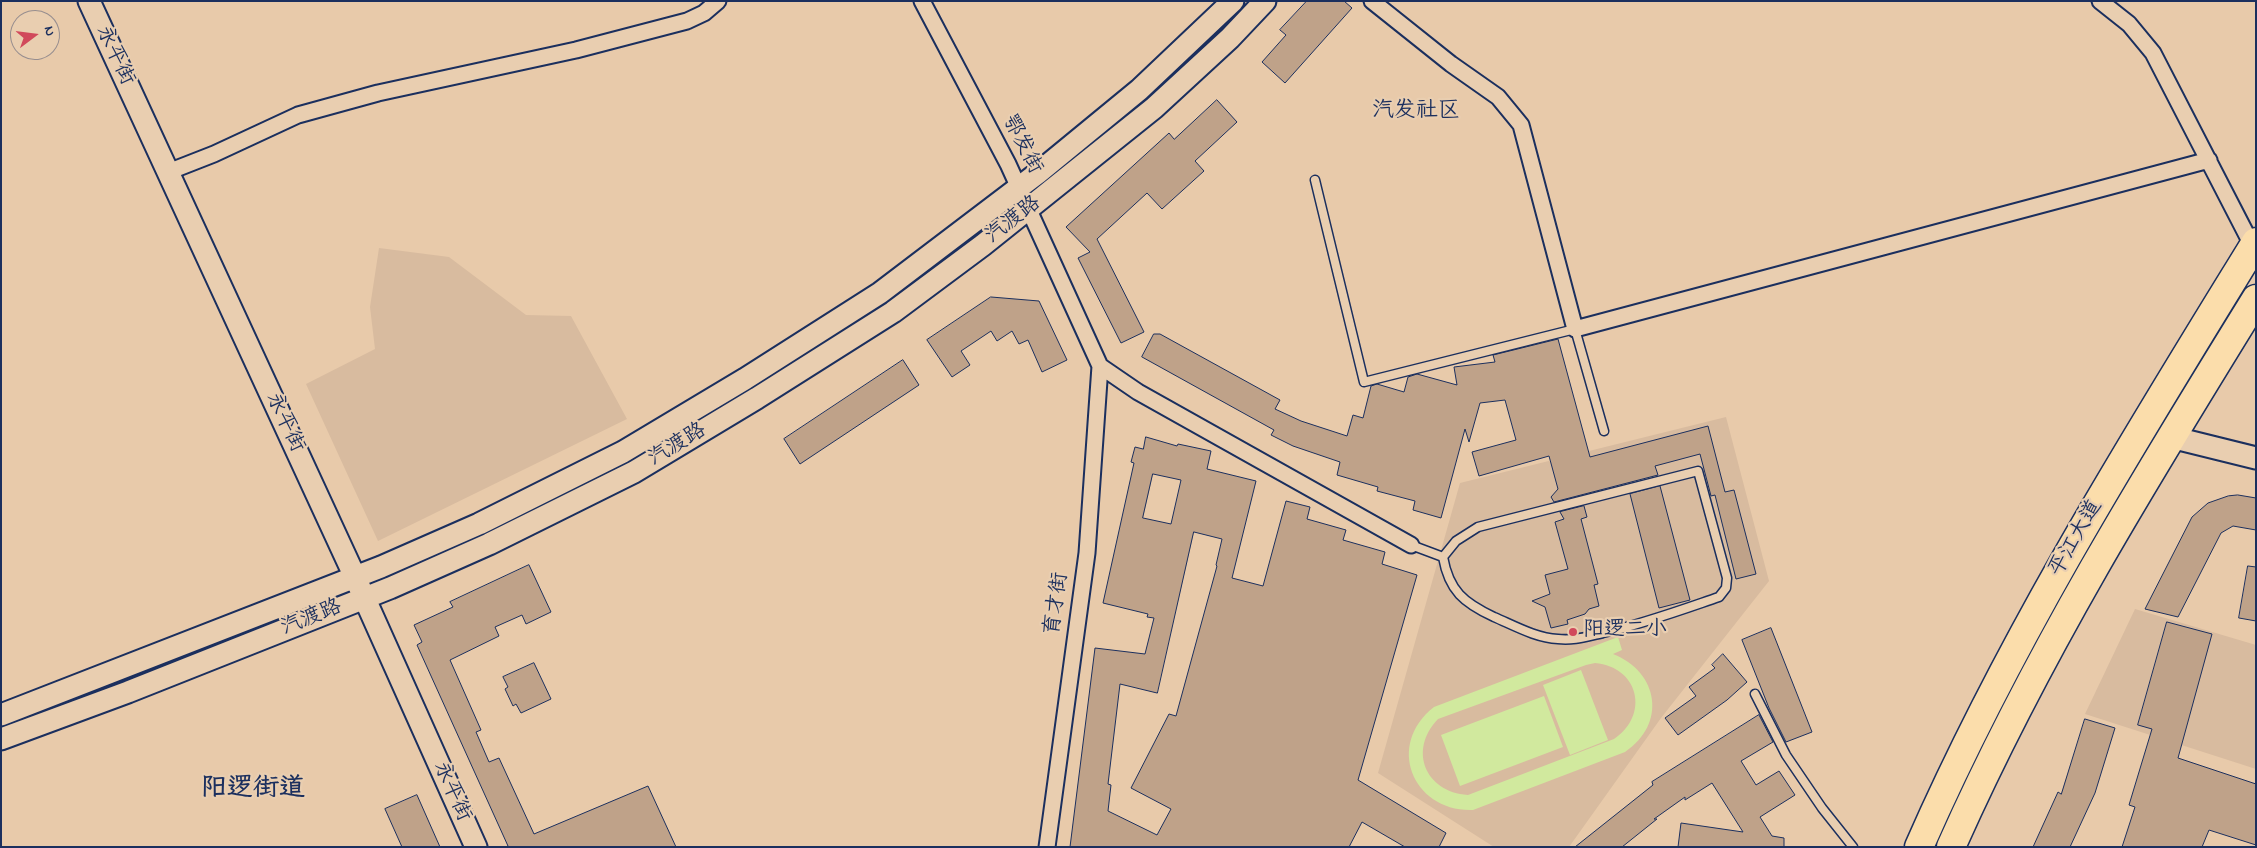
<!DOCTYPE html>
<html>
<head>
<meta charset="utf-8">
<style>
  body { margin:0 }
  #map { position:relative; width:2257px; height:848px; overflow:hidden; background:#e8caaa; font-family:"Indie Flower",sans-serif }
  canvas { display:block }
  .frame { position:absolute; inset:0; border:2px solid #1b2f5e; pointer-events:none }
  .north { position:absolute; left:10px; top:10px; width:50px; height:50px; box-sizing:border-box; background:#e9ceb0; border:1px solid #978e8f; border-radius:50%; rotate:75deg; font-size:14px; font-weight:700; line-height:20px; text-align:center; color:#1b2f5e }
  .north::after { content:''; display:block; margin:auto; width:18px; height:22px; background:#d1495b; clip-path:polygon(50% 0,100% 100%,50% 72%,0 100%) }
</style>
</head>
<body>
<div id="map">
<canvas width="2257" height="848"></canvas>
<div class="frame"></div>
<div class="north">N</div>
</div>
<script>
const c = document.querySelector('canvas').getContext('2d');
c.lineJoin = 'round';
function fill(path, color) {
  c.fillStyle = color;
  c.fill(path, 'evenodd');
}
function strokePath(path, color, width, dash) {
  c.strokeStyle = color;
  c.lineWidth = width;
  c.lineCap = dash ? 'butt' : 'round';
  c.setLineDash(dash || []);
  c.stroke(path);
}
function write(font, color, halo, rows, align = 'center') {
  c.font = font + ' "Indie Flower","LXGW WenKai TC",sans-serif';
  c.lineWidth = 4.5;
  c.setLineDash([]);
  c.textBaseline = 'middle';
  c.strokeStyle = halo;
  c.fillStyle = color;
  for (const [text, x, y, turn = 0] of rows) {
    c.save();
    c.translate(x, y);
    c.rotate((+turn || 0) * Math.PI / 180);
    c.textAlign = isNaN(turn) ? turn : align;
    if (halo) c.strokeText(text, 0, 0);
    c.fillText(text, 0, 0);
    c.restore();
  }
}
fill(new Path2D(`
  M379 248 449 257 526 315 571 316 627 419 378 541 306 384 375 349 370 307Z
  M1726 417 1769 581 1661 718 1569 847H1494L1378 773 1460 483Z
  M2135 609 2256 645V769L2085 714Z`), '#d8bb9f');
fill(new Path2D(`
  M1618 637 1622 650 1613 654C1659 672 1667 724 1625 752L1473 810C1413 812 1385 745 1434 707ZM1595 663C1639 667 1650 715 1614 739L1468 795C1425 792 1408 750 1438 719L1586 665Z
  M1581 670 1608 740 1570 755 1543 685Z
  M1544 696 1563 747 1460 786 1441 735Z`), '#d1e99e');
const building = new Path2D(`
  M1307 1H1344L1352 8 1285 83 1262 62 1286 35 1280 30Z
  M1217 100 1237 122 1195 161 1204 171 1162 209 1147 193 1097 239 1144 332 1121 343 1078 258 1090 252 1066 227 1169 133 1174 139Z
  M991 297 1039 301 1067 360 1042 372 1028 340 1019 344 1012 331 997 341 991 331 961 351 970 365 952 377 927 340Z
  M1154 334H1160L1280 400 1275 409 1301 421 1347 436 1353 415 1363 418 1371 386 1377 384 1404 392 1408 377 1417 374 1457 385 1454 367 1495 362 1493 355 1558 339 1590 457 1708 426 1725 492 1734 490 1756 574 1736 579 1715 495 1711 496 1700 454 1655 466 1658 475 1554 502 1551 497 1558 489 1549 456 1479 476 1472 452 1516 440 1505 400 1480 403 1469 442 1465 429 1441 518 1413 510 1415 501 1377 491 1378 487 1337 475 1340 462 1293 446 1271 435 1274 430 1142 357Z
  M903 360 919 385 800 464 784 439Z
  M1146 437 1177 446 1178 444 1211 451 1207 469 1256 481 1232 578 1263 586 1286 501 1310 507 1307 519 1346 530 1343 540 1385 552 1382 564 1417 575 1358 780 1446 833 1439 847H1405L1362 822 1349 847H1070L1095 648 1145 654 1154 618 1147 617 1148 614 1103 603 1134 463 1131 462 1135 447 1143 449ZM1153 474 1181 480 1171 524 1143 518ZM1194 532 1222 539 1216 565 1217 566 1176 716 1169 714 1131 788 1171 809 1157 835 1108 811 1111 785 1108 784 1120 684 1157 693Z
  M1660 486 1690 600 1659 608 1630 494Z
  M2238 495 2256 498V530L2233 526 2221 533 2178 617 2145 609 2192 517 2208 503 2228 496Z
  M1584 506 1587 517 1581 519 1598 584 1594 585 1599 606 1589 609 1585 614 1567 620 1568 624 1551 628 1545 607 1532 601 1550 594 1545 575 1568 569 1555 522 1564 519 1560 512Z
  M529 565 551 612 526 624 522 615 495 627 499 636 450 660 481 730 476 732 489 762 499 758 534 834 648 786 676 847H505L508 846 417 645 422 642 414 625 453 607 450 602Z
  M2248 566 2256 567V621L2239 618Z
  M2167 622 2212 634 2178 758 2256 784V845L2209 830 2202 847H2122L2135 807 2129 805 2152 729 2138 725Z
  M1771 628 1812 732 1786 742 1769 708 1742 640Z
  M1723 654 1747 682 1727 700 1678 735 1665 718 1696 696 1689 687 1715 668 1712 665Z
  M534 663 551 699 521 713 516 704 513 706 505 689 508 687 503 677Z
  M1759 715 1773 742 1741 761 1756 785 1779 771 1795 795 1760 817 1772 836 1784 838V847H1678L1681 823 1743 832 1712 783 1685 800V797L1654 819H1657L1622 847H1575L1653 785 1652 782Z
  M2085 719 2115 728 2095 793 2070 847H2033L2058 792 2061 794Z
  M417 795 440 847H402L385 809Z`);
fill(building, '#bfa289');
strokePath(building, '#1b2f5e', 1);
const lane = new Path2D(`
  M1315 180 1364 382 1575 329 1604 431
  M1698 471 1727 578 1726 588 1719 597C1681 610 1643 624 1603 633 1588 636 1574 641 1558 639 1536 638 1515 626 1494 617 1464 603 1449 591 1443 557L1456 541 1478 527Z
  M1411 545 1443 557
  M1755 694 1786 755 1822 808 1853 847`);
const street = new Path2D(`
  M922 1 1008 164 1100 366 1087 553 1047 847
  M1372 1 1451 64 1498 97 1521 125 1575 329 2209 160
  M2100 1 2129 24 2153 53 2253 247
  M168 172 214 154 298 115 378 93 576 50 687 21 704 13 718 1
  M1100 366 1138 392 1411 545`);
const secondary = new Path2D(`
  M89 1 355 577 476 847
  M2171 437 2256 458
  M1 715 381 567 479 524 623 452 745 379 880 293 1038 173 1139 90 1233 1
  M1 739 128 692 390 588 489 544 634 472 757 398 893 312 983 245 1154 108 1230 38 1265 1`);
const highway = new Path2D(`
  M1919 847C2012 635 2135 439 2256 242
  M1951 847C2036 655 2146 477 2256 299`);
strokePath(lane, '#1b2f5e', 11);
strokePath(street, '#1b2f5e', 19);
strokePath(secondary, '#1b2f5e', 25);
strokePath(highway, '#1b2f5e', 31);
strokePath(lane, '#e9ceb0', 8);
strokePath(street, '#e9ceb0', 15);
strokePath(secondary, '#e9ceb0', 21);
strokePath(highway, '#fbddab', 28);
for (const [x, y, r, color] of [
  [1573,632,5,"#d1495b"]
]) {
  const dot = new Path2D();
  dot.arc(x, y, r, 0, 2 * Math.PI);
  c.fillStyle = color;
  c.fill(dot);
  strokePath(dot, '#e9ceb0', 2);
}
write('21px', '#1b2f5e', '#e9ceb0', [
  ["永平街",114,56,65],
  ["鄂发街",1021,145,63],
  ["汽渡路",1014,221,-38],
  ["永平街",284,423,65],
  ["汽渡路",678,446,-31],
  ["平江大道",2077,539,-60],
  ["育才街",1058,604,-82],
  ["汽渡路",312,619,-22],
  ["永平街",451,792,66]
]);
write('21px', '#1b2f5e', '#e9ceb0', [
  ["阳逻二小",1583,632]
], 'left');
write('22px', '#1b2f5e', '#e9ceb0', [
  ["汽发社区",1416,112]
]);
write('bold 26px', '#1b2f5e', '#e9ceb0', [
  ["阳逻街道",253,791]
]);
</script>
</body>
</html>
